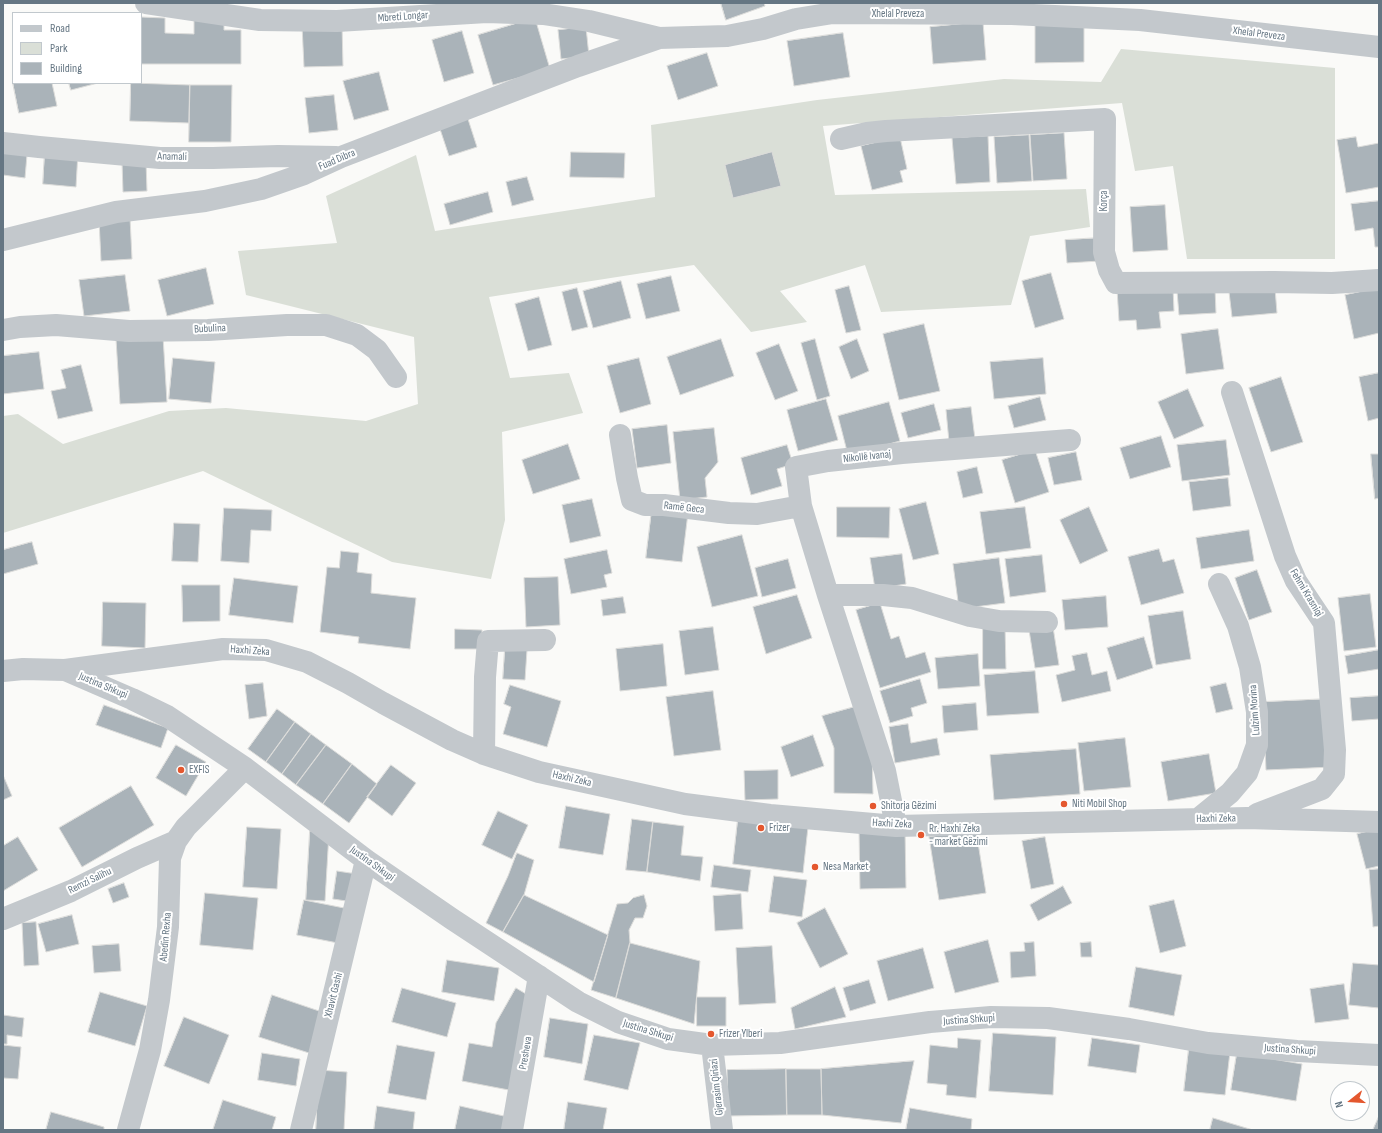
<!DOCTYPE html>
<html>
<head>
<meta charset="utf-8">
<style>
  body { margin:0 }
  #map { position:relative; width:1382px; height:1133px; overflow:hidden; background:#fafaf8; font-family:"Sofia Sans Condensed",sans-serif }
  canvas { display:block }
  .frame { position:absolute; inset:0; border:4px solid #657683; pointer-events:none }
  .legend { position:absolute; left:12px; top:12px; width:130px; height:72px; box-sizing:border-box; background:#fff; border:1px solid #c1c8cd; margin:0; padding:5px 7px; list-style:none; font-size:12px; color:#657683 }
  .legend li { display:flex; align-items:center; gap:8px; height:20px }
  .legend b { width:20px; border:1px solid #c1c8cd }
  .north { position:absolute; left:1330px; top:1081px; width:40px; height:40px; box-sizing:border-box; background:#fff; border:1px solid #c1c8cd; border-radius:50%; rotate:253deg; font-size:11px; font-weight:700; line-height:16px; text-align:center; color:#657683 }
  .north::after { content:''; display:block; margin:auto; width:14px; height:18px; background:#e4572e; clip-path:polygon(50% 0,100% 100%,50% 72%,0 100%) }
</style>
</head>
<body>
<div id="map">
<canvas width="1382" height="1133"></canvas>
<div class="frame"></div>
<ul class="legend">
<li><b style="height:5px;background:#c3c8cc"></b>Road</li>
<li><b style="height:11px;background:#dadfd7"></b>Park</li>
<li><b style="height:11px;background:#aab3b9"></b>Building</li>
</ul>
<div class="north">N</div>
</div>
<script>
const c = document.querySelector('canvas').getContext('2d');
c.lineJoin = 'round';
function fill(path, color) {
  c.fillStyle = color;
  c.fill(path, 'evenodd');
}
function strokePath(path, color, width, dash) {
  c.strokeStyle = color;
  c.lineWidth = width;
  c.lineCap = dash ? 'butt' : 'round';
  c.setLineDash(dash || []);
  c.stroke(path);
}
function write(font, color, halo, rows, align = 'center') {
  c.font = font + ' "Sofia Sans Condensed",sans-serif';
  c.lineWidth = 4;
  c.setLineDash([]);
  c.textBaseline = 'middle';
  c.strokeStyle = halo;
  c.fillStyle = color;
  for (const [text, x, y, turn = 0] of rows) {
    c.save();
    c.translate(x, y);
    c.rotate((+turn || 0) * Math.PI / 180);
    c.textAlign = isNaN(turn) ? turn : align;
    if (halo) c.strokeText(text, 0, 0);
    c.fillText(text, 0, 0);
    c.restore();
  }
}
fill(new Path2D(`
  M1121 49 1335 68V259H1187L1173 166 1135 171 1122 103 823 126 835 195 1086 189 1090 227 1030 236 1011 305 881 312 865 265 780 291 807 322 751 332 694 265 489 297 510 378 569 373 583 413 502 432 505 520 491 579 392 562 203 471 3 533V416L18 414 63 444 169 411 226 408 366 421 418 404 414 337 246 295 238 251 337 243 326 196 416 155 435 231 655 197 651 125 817 100 1004 79 1101 82Z`), '#dadfd7');
const building = new Path2D(`
  M721 3H764L765 6 726 20Z
  M141 17 165 18V33L194 34V18H224V30H241V64H141Z
  M535 18 550 69 493 85 478 35Z
  M983 22 986 60 933 64 930 27Z
  M1084 23V62L1035 63V24Z
  M342 24 343 66 304 67 302 25Z
  M586 27 589 56 561 59 558 30Z
  M462 31 474 73 444 82 432 40Z
  M843 33 850 77 794 86 787 41Z
  M707 53 718 86 678 100 667 66Z
  M379 72 389 110 354 120 343 81Z
  M13 83H52L57 106 19 113Z
  M69 83H98L71 90Z
  M131 83 190 85 189 123 130 121Z
  M190 85H232L231 142H189Z
  M334 95 338 130 309 133 305 98Z
  M467 116 477 147 449 156 439 126Z
  M1064 133 1067 179 1033 181 1030 135Z
  M1029 135 1032 181 997 183 994 137Z
  M988 136 990 182 956 184 952 138Z
  M900 137 907 169 900 171 903 182 872 190 861 146Z
  M1356 137 1358 147 1379 143V187L1346 193 1337 140Z
  M45 150 78 152 76 187 43 184Z
  M3 152 27 155 25 178 3 175Z
  M571 152 625 153 624 178 570 177Z
  M772 152 781 186 733 198 725 165Z
  M146 161 147 191 123 192 122 162Z
  M527 177 534 200 512 206 506 182Z
  M488 192 493 212 450 225 444 204Z
  M1379 201V247H1375L1373 228 1355 231 1351 204Z
  M1165 205 1168 250 1133 252 1130 207Z
  M130 217 132 259 101 261 99 219Z
  M1099 238 1100 261 1067 263 1065 240Z
  M206 268 214 304 167 316 158 280Z
  M1051 273 1064 319 1035 328 1022 281Z
  M125 275 130 311 84 316 79 280Z
  M671 276 680 311 646 319 637 284Z
  M621 281 631 318 593 328 583 291Z
  M849 286 861 330 846 333 835 290Z
  M1173 287 1174 311 1159 312 1161 328 1137 330 1136 320 1119 321 1117 289Z
  M577 288 588 327 572 331 562 292Z
  M1215 288 1216 313 1179 315 1177 291Z
  M1275 288 1277 313 1232 317 1229 292Z
  M1379 288V333L1354 339 1345 295Z
  M539 297 552 345 528 351 515 304Z
  M924 324 940 391 899 400 883 334Z
  M1218 329 1224 369 1186 374 1181 334Z
  M163 336 167 402 120 404 116 339Z
  M721 339 734 376 680 395 667 357Z
  M815 339 830 396 817 400 801 343Z
  M857 339 869 371 851 379 839 347Z
  M779 344 798 391 775 400 756 353Z
  M39 352 44 389 3 394V356Z
  M173 358 215 362 211 403 169 399Z
  M639 358 651 404 620 413 607 366Z
  M1043 358 1046 394 994 399 990 362Z
  M81 365 93 411 58 419 51 391 66 388 61 370Z
  M1379 373V418L1368 421 1359 377Z
  M1281 377 1303 442 1271 452 1249 388Z
  M1188 389 1204 426 1174 439 1158 402Z
  M1040 397 1046 420 1014 428 1008 406Z
  M826 399 838 440 798 451 787 410Z
  M889 402 900 441 848 455 838 416Z
  M934 404 941 430 908 438 901 413Z
  M971 407 975 439 949 442 946 410Z
  M667 425 671 463 637 468 632 429Z
  M714 428 718 462 705 478 707 497 680 500 673 432Z
  M1161 436 1171 467 1130 479 1120 448Z
  M1226 440 1230 475 1182 481 1177 445Z
  M568 444 580 479 533 494 522 460Z
  M787 445 793 464 777 469 782 486 751 495 741 458Z
  M1035 450 1049 492 1015 503 1002 460Z
  M1076 452 1082 480 1054 485 1048 458Z
  M1371 454H1379V498L1375 499Z
  M977 467 983 493 963 498 957 472Z
  M1228 478 1231 506 1193 511 1189 482Z
  M592 499 601 536 570 543 562 505Z
  M926 502 939 554 913 560 899 509Z
  M837 507H890L889 538 837 537Z
  M1025 507 1031 548 986 554 980 512Z
  M1089 507 1108 551 1080 564 1060 520Z
  M224 508 272 510 271 531 251 530 249 563 221 561Z
  M652 509 688 513 682 562 646 558Z
  M174 523 200 524 198 562 172 561Z
  M1249 530 1254 561 1201 569 1196 538Z
  M742 535 758 596 712 607 697 547Z
  M32 542 38 564 3 574V550Z
  M1159 549 1163 562 1174 559 1184 593 1141 605 1128 557Z
  M607 550 612 573 604 575 607 587 571 594 564 559Z
  M341 551 359 553 357 572 372 574 371 593 416 598 410 649 358 643 359 637 320 632 327 567 339 568Z
  M902 554 906 584 875 589 870 558Z
  M1042 555 1046 592 1010 597 1005 559Z
  M999 558 1005 603 959 609 953 564Z
  M788 559 796 588 762 597 755 568Z
  M1257 570 1272 612 1249 620 1235 578Z
  M558 577 560 625 526 627 524 578Z
  M234 578 298 586 293 623 229 615Z
  M182 585H220V621L183 622Z
  M1370 594 1376 647 1344 651 1338 598Z
  M797 595 812 638 766 654 753 607Z
  M1106 596 1108 627 1065 630 1062 600Z
  M623 597 626 613 603 616 601 600Z
  M103 602 146 603 145 648 102 646Z
  M880 603 891 639 899 636 906 658 925 652 931 672 880 688 856 610Z
  M1183 611 1191 659 1156 665 1148 616Z
  M983 626H1005L1006 669H983Z
  M713 627 719 670 685 675 679 631Z
  M1053 627 1059 665 1035 668 1029 630Z
  M455 629 482 630V649H455Z
  M1144 637 1153 668 1117 680 1107 648Z
  M663 644 667 686 620 691 616 649Z
  M505 649 527 650 525 680 503 679Z
  M1379 650V669L1348 674 1345 656Z
  M1087 653 1092 675 1107 671 1111 691 1062 702 1056 675 1075 670 1072 656Z
  M978 654 980 686 938 689 935 658Z
  M1035 671 1039 713 987 716 984 675Z
  M920 679 927 703 911 708 913 716 890 723 880 691Z
  M263 683 267 716 249 719 245 685Z
  M1226 683 1233 709 1216 713 1210 687Z
  M510 685 561 701 547 747 503 734 511 707 504 704Z
  M713 691 721 750 674 756 666 697Z
  M1379 696V719L1352 721 1350 698Z
  M1328 699 1332 767 1266 770 1263 702Z
  M976 703 978 730 944 733 942 706Z
  M104 705 168 728 161 748 96 725Z
  M858 706 872 747 873 794 834 793V748L822 716Z
  M277 709 295 722 266 762 248 749Z
  M295 722 311 734 282 774 266 762Z
  M908 724 911 743 937 738 940 755 895 763 889 727Z
  M311 734 326 745 296 785 282 774Z
  M813 735 824 766 791 777 781 747Z
  M1125 738 1131 787 1084 791 1078 743Z
  M176 745 206 762 186 796 156 778Z
  M326 745 352 764 323 804 296 785Z
  M1076 749 1080 794 994 800 990 755Z
  M1209 754 1216 793 1168 801 1161 762Z
  M352 764 377 784 349 823 323 804Z
  M391 765 416 783 392 816 367 797Z
  M778 770V799L745 800 744 771Z
  M3 775 12 796 3 800Z
  M131 786 154 825 82 867 59 828Z
  M566 806 610 814 603 855 559 848Z
  M498 811 528 825 512 859 482 845Z
  M632 819 653 822 647 872 626 870Z
  M738 819 808 827 803 873 733 864Z
  M653 822 684 826 681 855 703 857 700 881 647 872Z
  M247 827 281 829 277 889 243 887Z
  M905 829 906 888 860 889 859 830Z
  M1379 829V866L1366 869 1357 834Z
  M976 830 986 893 939 900 929 837Z
  M310 831 329 833 325 901 306 900Z
  M18 837 38 870 3 891V846Z
  M1045 837 1054 884 1031 889 1022 841Z
  M517 853 534 860 524 895 503 932 486 923 508 876Z
  M714 865 751 870 748 892 711 887Z
  M1379 869V926L1373 927 1369 870Z
  M337 871 357 874 353 902 333 899Z
  M774 876 807 880 802 917 769 912Z
  M124 883 129 897 113 903 108 889Z
  M1063 886 1072 903 1038 921 1030 905Z
  M205 893 258 898 253 950 200 945Z
  M741 894 743 929 715 931 713 896Z
  M524 895 608 935 594 982 503 932Z
  M644 895 647 906 643 918H635L629 930 630 943 616 998 591 990 617 904 628 903 633 898Z
  M304 900 349 909 343 944 297 935Z
  M1174 900 1186 946 1160 953 1149 906Z
  M825 908 848 954 820 968 797 923Z
  M72 915 79 944 46 952 38 924Z
  M36 922 39 965 24 966 22 923Z
  M988 940 999 982 955 993 944 952Z
  M1034 942 1036 976 1011 978 1010 952 1025 951 1024 943Z
  M1091 942 1092 957H1081L1080 943Z
  M630 943 700 961 694 1024 616 998Z
  M119 944 121 971 94 973 92 946Z
  M772 946 776 1003 739 1005 736 948Z
  M923 948 934 988 888 1001 877 961Z
  M447 960 499 968 494 1001 442 992Z
  M1353 963 1379 965V1008L1349 1005Z
  M1136 967 1182 975 1174 1016 1129 1007Z
  M869 980 876 1003 850 1011 843 988Z
  M1344 984 1349 1019 1315 1023 1310 989Z
  M835 987 846 1017 795 1029 791 1008Z
  M402 988 456 1003 447 1037 392 1022Z
  M516 988 531 997 514 1091 462 1081 469 1043 492 1047 496 1023Z
  M100 992 147 1006 135 1046 88 1032Z
  M272 995 322 1012 309 1053 259 1037Z
  M697 997H726V1026H697Z
  M3 1015 24 1018 22 1037 7 1035V1044H3Z
  M184 1017 229 1035 209 1084 164 1066Z
  M550 1018 588 1024 582 1064 544 1057Z
  M993 1033 1056 1037 1053 1095 989 1091Z
  M594 1035 640 1043 628 1090 584 1080Z
  M958 1038 981 1040 976 1098 946 1095 947 1085 927 1083 930 1045 957 1048Z
  M1092 1038 1140 1045 1136 1073 1088 1066Z
  M3 1045 21 1047 18 1079 3 1078Z
  M397 1045 435 1052 426 1100 388 1093Z
  M1189 1048 1230 1052 1225 1095 1184 1091Z
  M262 1053 300 1059 296 1086 258 1080Z
  M1237 1053 1302 1064 1296 1101 1231 1090Z
  M914 1061 901 1123 822 1115 821 1069Z
  M786 1069 787 1115 728 1116 727 1070Z
  M786 1069H821L822 1115H787Z
  M319 1070 347 1072 344 1130H316Z
  M223 1100 276 1117 272 1130H213Z
  M568 1102 607 1108 603 1130H564Z
  M377 1106 415 1112 413 1130H374Z
  M460 1106 508 1117 506 1130H455Z
  M910 1108 972 1119 971 1130H906Z
  M51 1112 104 1127V1130H46Z
  M1379 1116V1130H1373Z
  M1213 1118 1253 1130H1210Z`);
fill(building, '#aab3b9');
strokePath(building, '#dcdcda', 1);
strokePath(new Path2D(`
  M146 3 260 20 337 21 487 12 543 14 589 21 659 38 727 36 763 29 796 19 833 13 1012 14 1140 20 1379 47
  M841 139 867 133 886 131 1105 119 1104 252 1109 270 1116 283 1274 282 1332 283 1379 280
  M3 143 39 147 160 158H213L278 156 336 157
  M3 240 116 212 205 201 261 189 304 174 341 157 578 66 659 38
  M3 330 20 327 56 325 129 331 208 330 287 325H326L357 335 377 350 396 377
  M1232 392 1285 556 1296 581 1324 623 1335 750 1334 774 1322 789 1257 814
  M620 435 627 478 632 500 645 505H664L729 513 757 514 801 506
  M828 595H883L912 598 970 616 999 621 1047 622
  M65 670 132 699 167 716 245 768 366 860 452 919 578 1002 618 1022 668 1039 712 1045 780 1043 930 1022 991 1017 1048 1018 1129 1029 1208 1043 1297 1051 1379 1055
  M3 671 23 669 65 670 223 649 266 650 307 662 348 683 383 703 452 740 484 754 539 772 685 804 770 815 896 826 1247 818 1379 822
  M484 754 485 677 488 641 545 640
  M1198 819 1230 793 1247 773 1257 745V712L1250 667 1238 626 1219 584
  M896 826 885 771 828 595 801 506 796 467 828 461 902 453 1070 440
  M3 919 71 891 137 858 176 841
  M712 1045 722 1130
  M128 1130 150 1050 159 1000 168 927 170 858 176 841 186 827 245 768
  M301 1130 366 860
  M512 1130 539 976`), '#c3c8cc', 22);
for (const [x, y, r, color] of [
  [181,770,4,"#e4572e"],
  [1064,804,4,"#e4572e"],
  [873,806,4,"#e4572e"],
  [761,828,4,"#e4572e"],
  [921,835,4,"#e4572e"],
  [815,867,4,"#e4572e"],
  [711,1034,4,"#e4572e"]
]) {
  const dot = new Path2D();
  dot.arc(x, y, r, 0, 2 * Math.PI);
  c.fillStyle = color;
  c.fill(dot);
  strokePath(dot, '#fff', 1.5);
}
write('11px', '#657683', '#fff', [
  ["Xhelal Preveza",898,14],
  ["Mbreti Longar",403,17,-4],
  ["Xhelal Preveza",1259,34,7],
  ["Anamali",172,157,1],
  ["Fuad Dibra",337,160,-23],
  ["Korça",1104,201,-90],
  ["Bubulina",210,329,-3],
  ["Nikollë Ivanaj",867,457,-6],
  ["Ramë Geca",684,508,6],
  ["Fehmi Krasniqi",1306,593,59],
  ["Haxhi Zeka",250,651,4],
  ["Justina Shkupi",103,686,23],
  ["Lulzim Morina",1255,710,-94],
  ["Haxhi Zeka",572,779,13],
  ["Haxhi Zeka",1216,819,-1],
  ["Haxhi Zeka",892,824,3],
  ["Justina Shkupi",372,864,36],
  ["Remzi Salihu",90,881,-26],
  ["Abedin Rexha",166,937,-85],
  ["Xhavit Gashi",334,995,-76],
  ["Justina Shkupi",969,1020,-4],
  ["Justina Shkupi",648,1031,17],
  ["Justina Shkupi",1290,1050,4],
  ["Presheva",526,1053,-80],
  ["Gjerasim Qiriazi",717,1087,-96]
]);
write('11px', '#657683', '#fff', [
  ["EXFIS",189,770],
  ["Niti Mobil Shop",1072,804],
  ["Shitorja Gëzimi",881,806],
  ["Frizer",769,828],
  ["Rr. Haxhi Zeka",929,829],
  ["- market Gëzimi",929,842],
  ["Nesa Market",823,867],
  ["Frizer Ylberi",719,1034]
], 'left');
</script>
</body>
</html>
